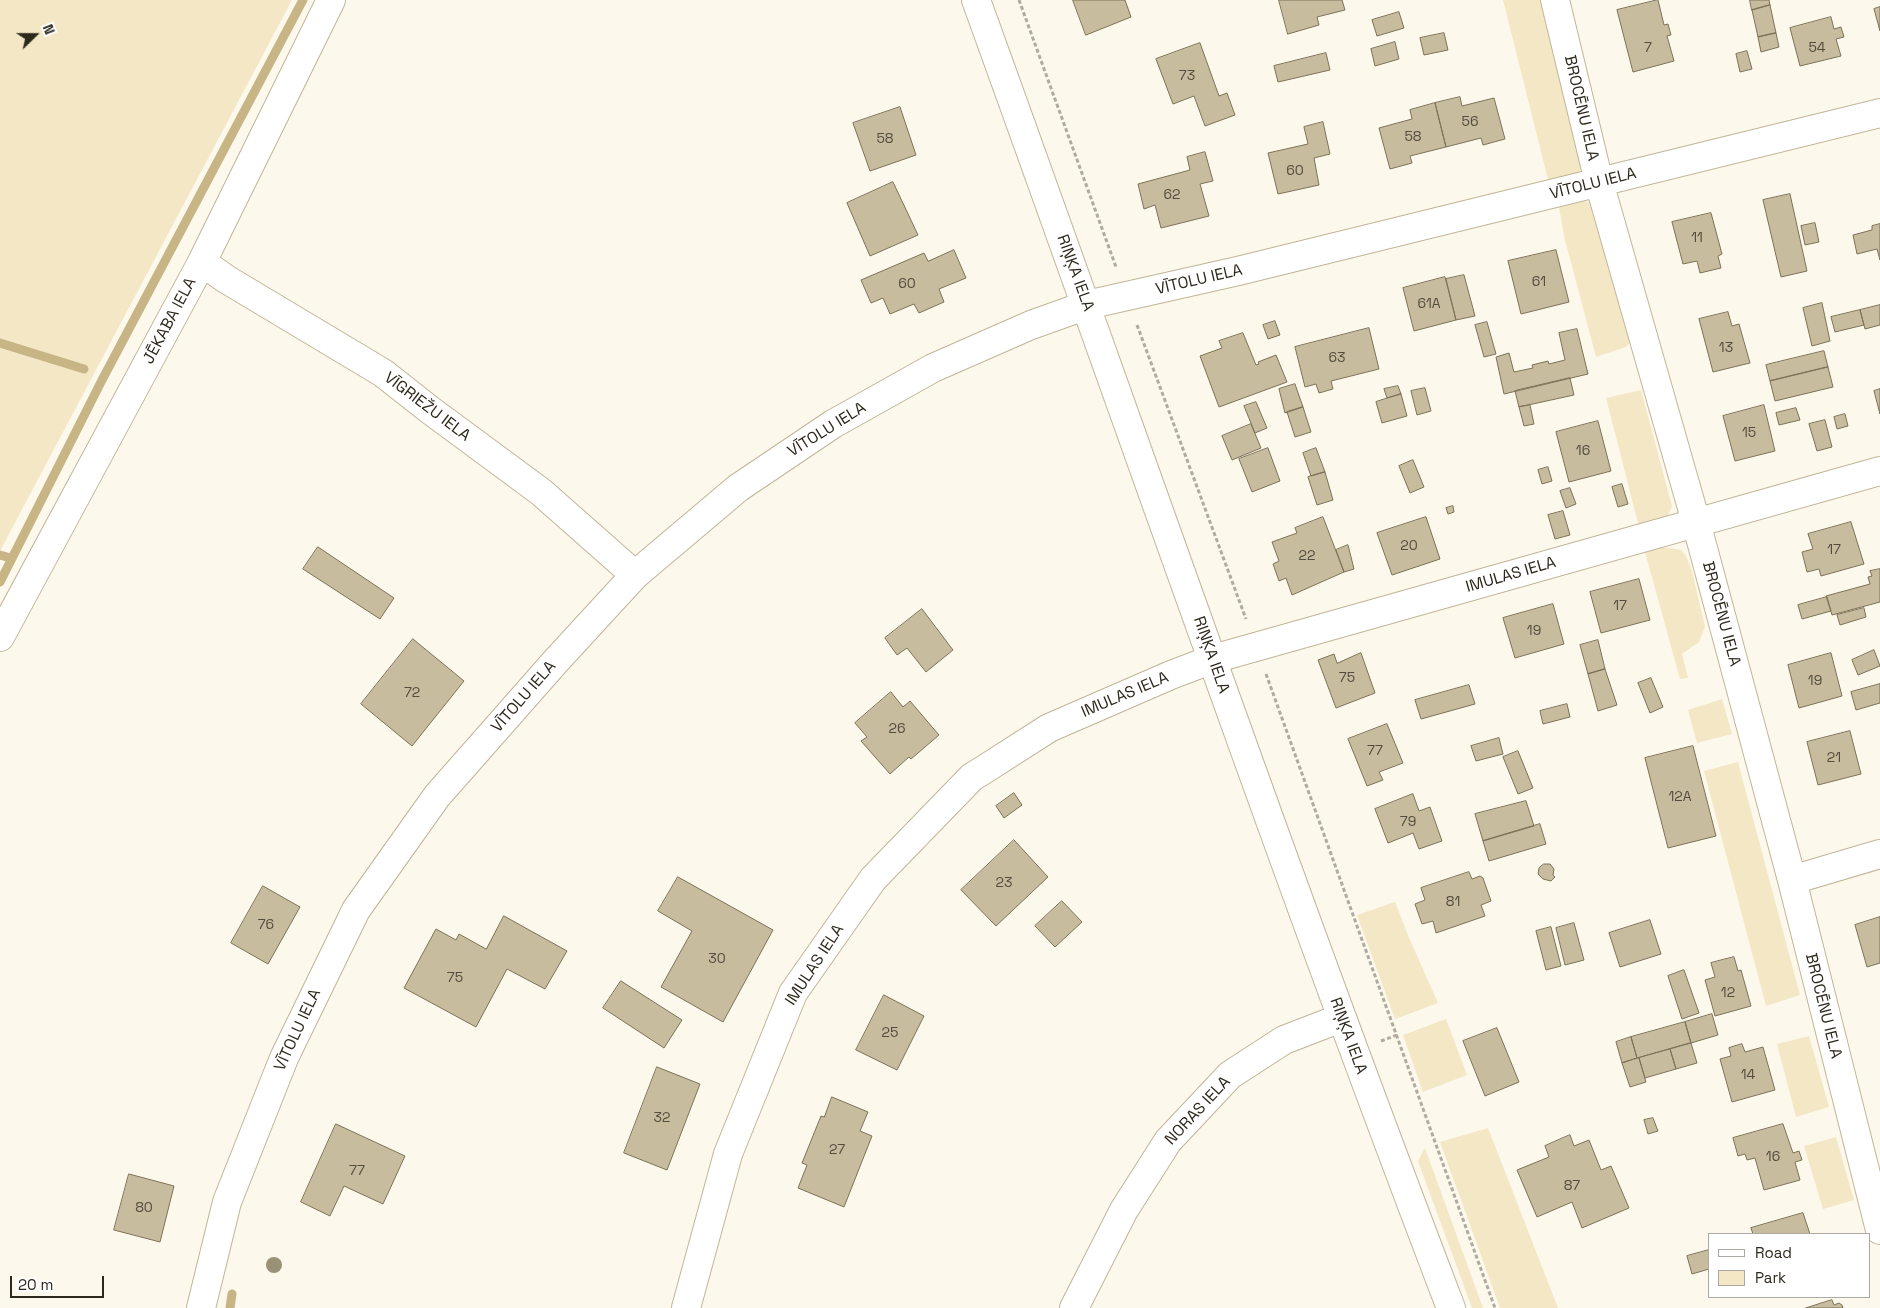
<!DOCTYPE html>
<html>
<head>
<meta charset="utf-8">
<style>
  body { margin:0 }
  #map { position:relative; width:1880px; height:1308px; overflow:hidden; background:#fdf8ec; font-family:"Space Grotesk",sans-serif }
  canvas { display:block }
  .legend { position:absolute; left:1708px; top:1233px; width:162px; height:65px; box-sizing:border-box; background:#fff; border:1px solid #aba9a4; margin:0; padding:6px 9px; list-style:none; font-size:15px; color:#2c281c }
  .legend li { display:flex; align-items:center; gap:10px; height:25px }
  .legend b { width:25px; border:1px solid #aba9a4 }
  .north { position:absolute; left:10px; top:10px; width:50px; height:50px; -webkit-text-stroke:4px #fff; paint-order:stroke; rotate:68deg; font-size:14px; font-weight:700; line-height:20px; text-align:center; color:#2c281c }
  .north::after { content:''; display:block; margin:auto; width:18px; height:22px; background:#2c281c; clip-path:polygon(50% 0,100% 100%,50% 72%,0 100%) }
  .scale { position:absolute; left:10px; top:1276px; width:94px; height:22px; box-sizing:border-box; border:2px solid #2c281c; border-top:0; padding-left:6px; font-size:15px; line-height:18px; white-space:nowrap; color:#2c281c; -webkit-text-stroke:4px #fff; paint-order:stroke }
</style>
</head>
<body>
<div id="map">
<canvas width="1880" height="1308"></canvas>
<ul class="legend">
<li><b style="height:6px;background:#fff"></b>Road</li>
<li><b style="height:14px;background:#f3e7c6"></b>Park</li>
</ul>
<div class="north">N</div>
<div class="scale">20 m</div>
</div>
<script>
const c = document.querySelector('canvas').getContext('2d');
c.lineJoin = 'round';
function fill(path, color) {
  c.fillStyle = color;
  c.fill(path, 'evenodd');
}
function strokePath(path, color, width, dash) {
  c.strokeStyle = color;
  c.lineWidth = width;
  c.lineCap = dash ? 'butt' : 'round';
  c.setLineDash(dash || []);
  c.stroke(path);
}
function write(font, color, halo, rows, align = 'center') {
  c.font = font + ' "Space Grotesk",sans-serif';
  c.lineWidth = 4.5;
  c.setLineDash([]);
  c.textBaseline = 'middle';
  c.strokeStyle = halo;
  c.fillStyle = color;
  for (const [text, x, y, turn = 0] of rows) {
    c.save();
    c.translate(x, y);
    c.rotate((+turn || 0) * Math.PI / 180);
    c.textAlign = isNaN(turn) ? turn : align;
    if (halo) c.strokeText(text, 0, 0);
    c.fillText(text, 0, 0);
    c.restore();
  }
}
fill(new Path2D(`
  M0 0H292L0 551Z
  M1503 0H1542L1583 158 1580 172 1553 182 1549 183Z
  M1584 200 1595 206 1631 341 1626 347 1596 357 1564 236 1559 207 1571 202Z
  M1641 390 1672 506 1667 518 1640 531 1606 398Z
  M1664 547 1681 550 1686 556 1692 571 1705 627 1699 642 1682 654 1688 678 1680 679 1645 552Z
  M1722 699 1732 734 1697 743 1688 710Z
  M1738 762 1800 995 1766 1006 1704 771Z
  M1395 902 1410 940 1438 1003 1395 1019 1357 915Z
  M1446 1019 1467 1075 1423 1092 1403 1035Z
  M1809 1036 1829 1107 1796 1117 1777 1044Z
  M1488 1128 1558 1308H1500L1440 1142Z
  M1836 1137 1854 1200 1823 1209 1804 1146Z
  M1425 1148 1483 1308H1472L1418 1161Z`), '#f3e7c6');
strokePath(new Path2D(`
  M0 343 84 369
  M0 555 7 557
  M0 582 101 382 303 0
  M230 1308 232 1294`), '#c7b586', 9);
const building = new Path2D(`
  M1073 0H1125L1131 17 1086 35Z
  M1279 0H1342L1345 10 1317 17 1319 25 1288 34Z
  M1658 0 1664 25 1668 24 1671 35 1667 36 1674 61 1633 72 1617 10Z
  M1750 0H1769L1770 5 1752 10Z
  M1770 5 1776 33 1758 37 1752 10Z
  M1880 7V31L1874 9Z
  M1399 12 1404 28 1377 36 1372 20Z
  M1831 17 1834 29 1841 27 1844 37 1836 39 1841 56 1800 66 1790 28Z
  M1444 33 1448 50 1424 55 1420 38Z
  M1776 33 1779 47 1761 52 1758 37Z
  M1395 42 1399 59 1375 66 1371 49Z
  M1200 43 1219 96 1227 93 1235 115 1205 126 1194 96 1173 104 1156 59Z
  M1747 51 1752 69 1740 72 1736 54Z
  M1326 53 1330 70 1278 82 1274 66Z
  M1460 97 1462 106 1494 98 1505 139 1483 145 1481 138 1446 147 1435 103Z
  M1435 103 1446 147 1410 156 1412 163 1390 169 1379 128 1412 119 1410 110Z
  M900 107 916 155 870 171 853 123Z
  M1323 122 1330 154 1314 158 1319 185 1278 194 1268 153 1308 144 1304 127Z
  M1205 152 1213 181 1200 184 1209 216 1161 228 1155 205 1144 209 1138 184 1190 170 1187 157Z
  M893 182 918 235 870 256 847 203Z
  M1790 194 1807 271 1781 277 1763 200Z
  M1711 213 1722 254 1718 256 1721 268 1700 273 1697 261 1683 264 1672 222Z
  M1815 223 1819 242 1805 245 1801 226Z
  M1880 224V260L1877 249 1857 254 1853 235 1872 230V226Z
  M954 250 966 278 939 289 944 302 919 313 914 304 890 314 883 298 871 303 861 280 924 253 928 261Z
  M1556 250 1569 302 1521 314 1508 261Z
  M1464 275 1475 316 1456 320 1446 279Z
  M1445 277 1456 320 1414 331 1403 288Z
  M1822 303 1830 341 1812 346 1803 308Z
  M1880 305V325L1865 329 1860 310Z
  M1860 310 1864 325 1835 332 1831 317Z
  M1728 312 1732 326 1739 324 1750 363 1713 372 1699 319Z
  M1275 321 1280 335 1268 339 1263 325Z
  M1487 322 1496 354 1484 357 1475 325Z
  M1369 328 1379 369 1331 381 1333 389 1319 393 1316 384 1305 387 1295 347Z
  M1577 329 1588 374 1504 394 1496 357 1509 353 1514 372 1533 368 1532 365 1548 361 1549 364 1565 360 1559 333Z
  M1243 333 1256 365 1259 364 1258 362 1276 355 1287 382 1219 407 1200 356 1222 348 1219 341Z
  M1824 351 1828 367 1770 381 1766 365Z
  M1828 367 1833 387 1775 401 1770 381Z
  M1570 378 1574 395 1519 407 1515 391Z
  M1295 384 1303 407 1285 413 1279 389Z
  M1398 386 1401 394 1387 398 1384 389Z
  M1425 388 1431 411 1417 415 1411 391Z
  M1880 389V414L1874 391Z
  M1401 394 1407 416 1382 423 1376 402Z
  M1256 402 1267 428 1255 433 1244 406Z
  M1530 405 1534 424 1524 426 1519 407Z
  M1764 405 1775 451 1735 461 1723 416Z
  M1303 407 1311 432 1295 437 1287 412Z
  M1796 408 1800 420 1779 425 1776 413Z
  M1845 414 1848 426 1837 429 1834 417Z
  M1825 420 1832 447 1817 451 1809 424Z
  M1598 421 1611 471 1569 482 1556 432Z
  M1251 424 1261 448 1232 460 1222 436Z
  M1268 448 1280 481 1252 492 1239 459Z
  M1316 448 1325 472 1311 476 1303 453Z
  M1413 460 1424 487 1410 493 1399 466Z
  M1548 467 1552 481 1542 484 1538 470Z
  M1325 472 1333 500 1317 505 1308 477Z
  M1622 484 1628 504 1618 507 1612 487Z
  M1570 488 1576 504 1566 508 1560 491Z
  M1453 506 1454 512 1448 514 1446 508Z
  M1563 511 1570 535 1555 539 1548 515Z
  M1323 517 1344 572 1292 595 1286 578 1279 581 1273 564 1279 561 1272 542 1297 533 1295 528Z
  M1426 517 1440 559 1392 575 1377 533Z
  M1851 522 1864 564 1821 576 1819 569 1807 572 1802 552 1813 549 1808 534Z
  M1348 545 1354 569 1344 572 1336 550Z
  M318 547 394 598 380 619 303 569Z
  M1880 569V602L1832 615 1826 596 1870 584 1868 577 1872 576 1870 571Z
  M1639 579 1650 620 1601 633 1590 592Z
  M1827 597 1831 611 1802 619 1798 605Z
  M1553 604 1564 644 1515 658 1503 618Z
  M1864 608 1866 617 1840 625 1837 615Z
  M922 609 953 650 926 672 907 648 897 655 885 638Z
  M413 639 464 681 412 746 361 704Z
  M1598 640 1605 669 1588 674 1580 645Z
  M1874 650 1880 666 1858 675 1852 660Z
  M1361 653 1375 693 1336 708 1318 660 1334 654 1337 663Z
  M1831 653 1842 696 1799 708 1788 665Z
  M1605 669 1617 705 1598 711 1588 674Z
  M1651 678 1663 707 1650 713 1638 683Z
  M1880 684V703L1856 710 1851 692Z
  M1469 685 1475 704 1421 719 1415 700Z
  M891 692 903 707 910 701 939 735 911 759 909 757 890 774 861 741 867 737 855 723Z
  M1567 704 1570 717 1543 724 1540 711Z
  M1387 724 1403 763 1379 772 1383 780 1367 786 1348 739Z
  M1850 731 1861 774 1818 785 1807 742Z
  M1499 738 1503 754 1476 761 1471 746Z
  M1693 746 1716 836 1668 848 1645 758Z
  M1518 751 1533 788 1518 794 1503 757Z
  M1014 793 1022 805 1004 818 996 806Z
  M1413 794 1419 811 1430 807 1442 841 1419 849 1413 833 1388 843 1375 809Z
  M1526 801 1534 826 1483 841 1475 814Z
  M1540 824 1546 844 1489 861 1483 841Z
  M1014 840 1048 877 996 926 961 890Z
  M1544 864H1550L1554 869 1553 875 1555 877 1551 881 1543 879 1538 874 1539 868Z
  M1469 872 1472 879 1480 876 1483 878 1491 901 1481 905 1485 916 1436 933 1433 921 1422 924 1415 904 1425 900 1421 888Z
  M678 877 773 930 723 1022 661 987 692 931 658 911Z
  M263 886 300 907 268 964 231 943Z
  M1062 901 1082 922 1055 947 1035 926Z
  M504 916 567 951 545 989 507 969 476 1027 404 988 436 929 456 940 459 934 486 949Z
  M1880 917V963L1867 967 1855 925Z
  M1650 920 1661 954 1620 967 1609 933Z
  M1574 923 1584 960 1565 965 1556 928Z
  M1551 927 1561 966 1546 970 1536 931Z
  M1734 957 1738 971 1741 970 1751 1006 1715 1016 1705 980 1715 977 1711 963Z
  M1684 970 1699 1013 1682 1019 1668 976Z
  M621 981 682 1020 664 1048 603 1008Z
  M884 995 924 1016 897 1070 856 1050Z
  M1712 1014 1718 1035 1691 1043 1685 1022Z
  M1685 1022 1691 1043 1637 1058 1631 1037Z
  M1497 1028 1519 1082 1485 1096 1463 1041Z
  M1631 1037 1637 1058 1622 1063 1616 1042Z
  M1691 1043 1697 1063 1676 1069 1670 1049Z
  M1742 1044 1745 1052 1763 1047 1775 1090 1732 1102 1720 1059 1731 1056 1729 1048Z
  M1670 1049 1676 1069 1645 1078 1639 1058Z
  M1639 1058 1646 1082 1630 1087 1622 1063Z
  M657 1067 700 1084 667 1170 624 1153Z
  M832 1097 868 1112 860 1131 872 1136 844 1207 798 1188 807 1165 802 1163 821 1116 824 1117Z
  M1653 1118 1658 1131 1648 1134 1644 1120Z
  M336 1124 405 1156 383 1204 344 1186 330 1216 301 1202Z
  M1783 1124 1793 1153 1799 1151 1802 1160 1795 1162 1800 1180 1764 1190 1755 1158 1747 1160 1745 1154 1738 1156 1733 1138Z
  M1570 1135 1574 1146 1589 1140 1601 1170 1611 1166 1629 1208 1582 1228 1572 1202 1537 1217 1517 1170 1549 1157 1545 1146Z
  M129 1174 174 1186 160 1242 114 1230Z
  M1803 1213 1810 1234H1753L1751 1228Z
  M1709 1250V1269L1692 1274 1687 1256Z
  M1832 1300 1834 1305 1839 1303 1842 1305 1843 1308H1806Z`);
fill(building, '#c8bc9f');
strokePath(building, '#7c7256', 1);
const minor = new Path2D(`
  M976 0C1134 436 1285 875 1451 1308
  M1555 0 1599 182 1696 522 1792 880 1880 1230
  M202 262 226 279 383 373 430 410 541 492 635 575
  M0 637 202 262 331 0
  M1792 880 1880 854
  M201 1308 227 1202 284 1058 356 910 437 796 555 662 635 575 738 488 833 424 933 368 1031 325 1087 305 1238 271 1880 113
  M686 1308 728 1154 793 993 873 879 972 777 985 769 1049 728 1171 675 1213 659 1880 471
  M1074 1308 1124 1210 1168 1141 1230 1075 1284 1040 1341 1018`);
strokePath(minor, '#c1b598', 30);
strokePath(new Path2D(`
  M1019 0 1116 267
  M1137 325 1246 619
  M1266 674 1495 1308
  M1381 1041 1397 1035`), '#afab9f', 3, [4, 2.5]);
strokePath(minor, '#fff', 28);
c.fillStyle = '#9b9177';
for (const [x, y] of [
  [274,1265]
]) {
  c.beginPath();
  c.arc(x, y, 8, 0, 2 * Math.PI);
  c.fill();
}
write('14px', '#534d3d', null, [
  ["7",1648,48],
  ["54",1817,48],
  ["73",1187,76],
  ["56",1470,122],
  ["58",1413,137],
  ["58",885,139],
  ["60",1295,171],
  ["62",1172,195],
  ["11",1697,238],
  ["61",1539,282],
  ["60",907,284],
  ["61A",1429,304],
  ["13",1726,348],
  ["63",1337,358],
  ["15",1749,433],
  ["16",1583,451],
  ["20",1409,546],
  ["17",1834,550],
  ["22",1307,556],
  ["17",1620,606],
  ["19",1534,631],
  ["75",1347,678],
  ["19",1815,681],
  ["72",412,693],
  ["26",897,729],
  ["77",1375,751],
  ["21",1834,758],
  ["12A",1680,797],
  ["79",1408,822],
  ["23",1004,883],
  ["81",1453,902],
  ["76",266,925],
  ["30",717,959],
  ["75",455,978],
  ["12",1728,993],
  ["25",890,1033],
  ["14",1748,1075],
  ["32",662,1118],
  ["27",837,1150],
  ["16",1773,1157],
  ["77",357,1171],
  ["87",1572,1186],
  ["80",144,1208]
]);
write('16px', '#2c281c', '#fff', [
  ["BROCĒNU IELA",1581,108,77],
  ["VĪTOLU IELA",1593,184,-14],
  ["RIŅĶA IELA",1075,273,70],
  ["VĪTOLU IELA",1199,280,-13],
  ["JĒKABA IELA",170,321,-62],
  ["VĪGRIEŽU IELA",427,407,37],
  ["VĪTOLU IELA",827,430,-32],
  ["IMULAS IELA",1511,575,-16],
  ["BROCĒNU IELA",1721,614,75],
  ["RIŅĶA IELA",1211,655,71],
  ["IMULAS IELA",1125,695,-23],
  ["VĪTOLU IELA",524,697,-49],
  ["IMULAS IELA",815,965,-57],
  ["BROCĒNU IELA",1823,1006,76],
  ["VĪTOLU IELA",298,1030,-65],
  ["RIŅĶA IELA",1348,1036,70],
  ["NORAS IELA",1198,1111,-47]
]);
</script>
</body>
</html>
